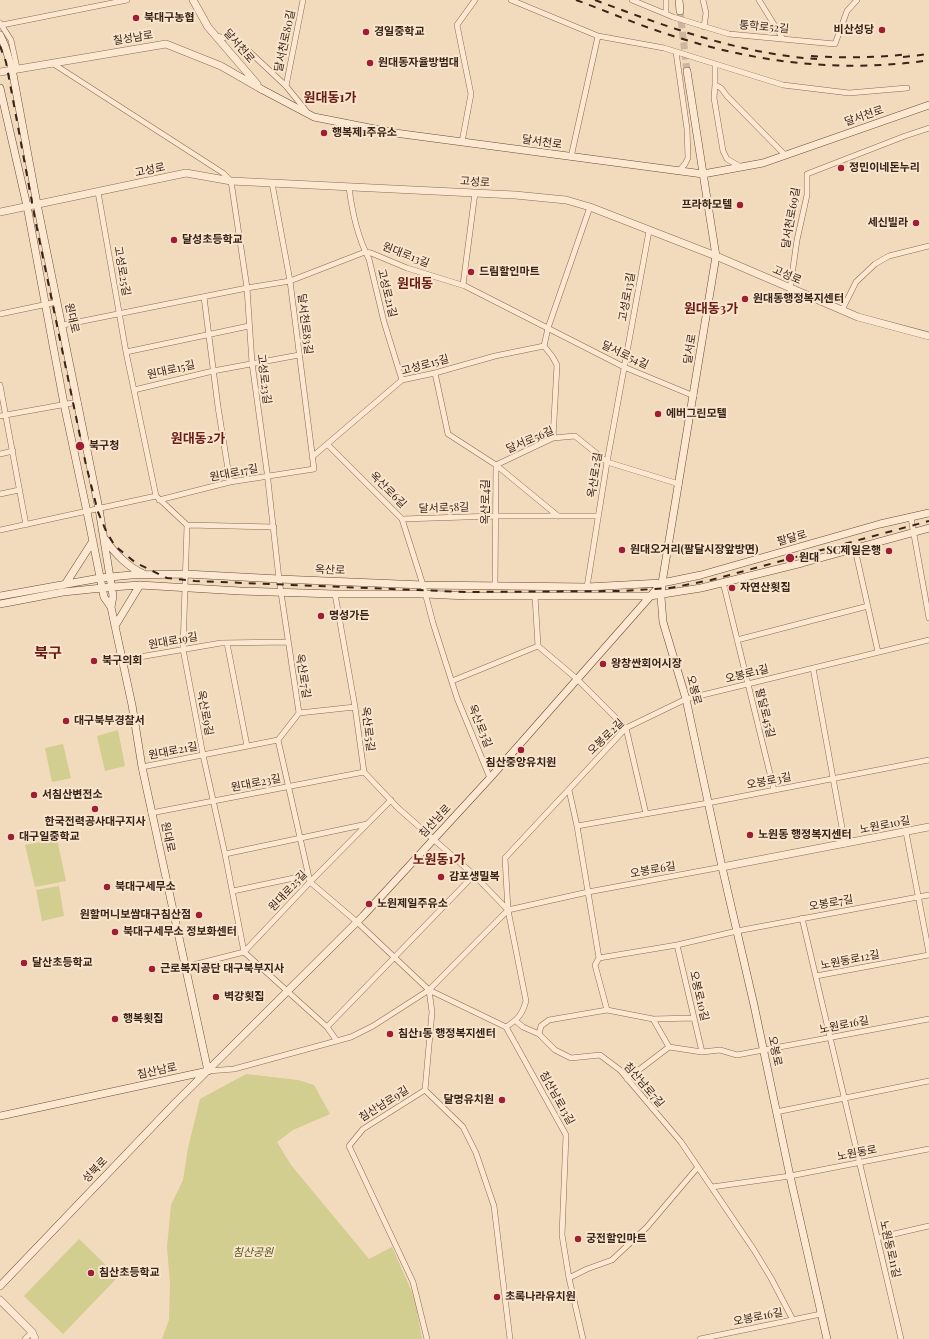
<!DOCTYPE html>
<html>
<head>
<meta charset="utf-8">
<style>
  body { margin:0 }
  canvas { display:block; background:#f2dabc }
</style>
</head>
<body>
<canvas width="929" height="1339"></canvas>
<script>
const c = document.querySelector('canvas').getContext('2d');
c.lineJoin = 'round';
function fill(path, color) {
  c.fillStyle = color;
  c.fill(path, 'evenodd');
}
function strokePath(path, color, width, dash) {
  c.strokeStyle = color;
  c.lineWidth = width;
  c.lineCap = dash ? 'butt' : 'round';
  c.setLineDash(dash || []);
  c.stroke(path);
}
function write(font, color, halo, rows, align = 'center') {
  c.font = font + ' "Playfair Display","Noto Sans KR",serif';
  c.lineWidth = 4;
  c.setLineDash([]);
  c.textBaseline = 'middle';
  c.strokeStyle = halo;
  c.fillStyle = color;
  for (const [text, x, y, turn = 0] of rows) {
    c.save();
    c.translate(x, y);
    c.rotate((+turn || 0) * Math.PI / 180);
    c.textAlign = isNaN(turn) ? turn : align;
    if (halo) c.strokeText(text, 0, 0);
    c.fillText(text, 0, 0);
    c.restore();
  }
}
fill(new Path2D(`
  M118 730 125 766 105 771 97 736Z
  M63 744 71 778 52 782 45 748Z
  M57 839 66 881 35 887 25 845Z
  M59 886 64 916 42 921 36 890Z
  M246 1074 298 1080 314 1085 330 1114 293 1130 277 1142 291 1165 369 1259 392 1247 411 1290 415 1301 422 1339H162L169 1320 170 1284 167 1247 171 1205 183 1180 188 1148 200 1099Z
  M79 1239 118 1277 63 1334 24 1296Z`), '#d1ce8f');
strokePath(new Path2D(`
  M680 11 687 71`), '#cdb69c', 7, [7, 3.5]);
const minor = new Path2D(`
  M511 0 598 36 664 48 783 85 849 93 907 88
  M632 0 673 17 729 34 835 44 847 11 857 0
  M703 0 706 13 704 27
  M759 0 783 39
  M666 14V0
  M0 23 11 40 17 68
  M2 25 127 0
  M216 36 237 40 286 86 307 112
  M676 52 687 129 688 158 685 164 679 171
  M52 63 223 173 231 181 247 288 252 363 267 472 279 579 299 713 278 740 310 882 357 922 429 990 432 1012 425 1090 363 1129 349 1146 413 1282 427 1339
  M715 64V85L721 88 727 96 785 155
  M715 85 714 98 723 151 727 159 741 167
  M286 86 303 0
  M462 142 471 94 457 25 475 0
  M571 157 598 36
  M349 187C352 212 357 236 369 259L384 322 402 380
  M98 192 126 352 156 496
  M463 285 475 193
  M790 289 797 240 807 195V174L905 136 929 128
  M204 297 218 407 230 482
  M842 310 856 282 875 264 889 256 929 246
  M0 314 57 302
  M63 325 247 288 290 281 365 252 371 253 407 268 465 286 624 367 694 396
  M544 346 548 328 590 207
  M544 346 552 356 557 365 553 438
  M126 352 249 326
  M435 373 448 434 496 465 558 516
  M0 385 26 525
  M134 390 213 371 299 355
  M0 416 78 402
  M327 444 402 519 423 585 433 623 457 698 490 778
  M0 454 13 451
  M312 457 402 380 435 373 495 356 544 346
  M496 465 553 438 575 436 607 462 679 484
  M0 494 19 490
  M159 500 230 482 314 469 290 281 272 183
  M911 518 929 618
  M402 519 496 516H598
  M187 525 183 649 203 755 225 854 244 952 327 1027 337 1041
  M0 530 156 496 187 525 274 527
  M855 549 878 652
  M723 582 774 790
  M495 586 496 465
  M587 587 607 462 649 231
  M335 594 355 707 364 772 398 808 474 875 508 910
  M535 596 538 646
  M737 640 868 606
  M227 643 247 746
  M538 646 577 679 626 728 646 814
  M122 660 221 643 288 642
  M813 668 845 844
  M452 681 538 646
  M299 713 355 707
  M142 767 278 740
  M569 790 577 826 599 958 595 965 607 1010
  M151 813 364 772
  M577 826 708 803 929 760
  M906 832 929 953
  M225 854 367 824
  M233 891 308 875
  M508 910 588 892 722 867
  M802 918 901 1339
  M677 945 702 1052
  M599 958 677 945 737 931 929 895
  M185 967 244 952 310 882 391 800
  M816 976 929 955
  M429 990 506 1027 566 1135 562 1235 569 1278 583 1339
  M653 1019 669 1047
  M516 1021 523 1027 539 1034 555 1050 571 1058 600 1055 620 1070 681 1142 754 1250 771 1278 793 1320
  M327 1027 474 875
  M506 1027C518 1019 522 1015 526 1001L508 910 505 858 626 728 686 699 929 640
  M539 1034 541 1026 549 1020 607 1010 653 1019 694 1018
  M208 1071 234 1069 351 1037 373 1026 429 990 508 910
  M627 1079 669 1047 702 1052 720 1050 737 1055 929 1019
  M425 1090 463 1127 476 1153 494 1206 510 1339
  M776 1112 929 1081
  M712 1187 790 1176 929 1149
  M877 1238 929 1226
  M569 1278 587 1269 612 1260 647 1227 698 1167
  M25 1339 32 1332
  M700 1339 821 1314`);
const tertiary = new Path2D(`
  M193 0 208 27 257 84
  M0 72 166 44 221 66 261 89
  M0 212 186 173 231 181 515 195 566 200 590 207 716 256 858 317 929 336
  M722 867 929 827
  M0 1300 32 1332 35 1339`);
const secondary = new Path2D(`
  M679 0 680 11
  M0 35 5 46 12 69 37 204 99 509 113 596 111 607
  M687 71 716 256 662 583 661 597 663 622 686 699 722 867 754 1005 790 1176 827 1339
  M0 88 27 206 64 404 87 512 104 597 111 607 115 626 132 705 142 767 208 1071
  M261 89 314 117 395 133 703 174 763 163 929 105
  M106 540C114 553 129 568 144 574
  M66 583 93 541
  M0 596 100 578 131 575 186 574 279 579 423 585 587 587 662 583 701 575 880 524 929 513
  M0 604 63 592 112 587 140 585 240 591 335 594H425L467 596H650L701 588 802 563 929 528
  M115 626 140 585
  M0 1116 208 1071
  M0 1286 176 1102 363 916 490 778 662 583`);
strokePath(minor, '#8b6954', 6);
strokePath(tertiary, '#8b6954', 8);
strokePath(secondary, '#6d4a37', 8);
strokePath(minor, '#fce8d0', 5);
strokePath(tertiary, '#fce8d0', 7);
strokePath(secondary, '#fce8d0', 7);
strokePath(new Path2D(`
  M576 0C606 11 636 24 667 34 736 57 808 69 881 65 897 64 913 63 929 60
  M595 0C667 27 740 54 817 59
  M0 46 6 62 36 224 86 465 98 512 106 531 115 546 136 563 167 578 195 581 466 592 621 591 670 588 711 580 929 521
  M811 56C844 58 877 58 909 54
  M903 57 929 54`), '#39241a', 2, [7, 7]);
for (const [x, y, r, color] of [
  [136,18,4,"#a01e33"],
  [882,30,4,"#a01e33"],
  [366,32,4,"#a01e33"],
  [370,63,4,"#a01e33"],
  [324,133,4,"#a01e33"],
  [841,168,4,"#a01e33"],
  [740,205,4,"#a01e33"],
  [916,223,4,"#a01e33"],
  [174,240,4,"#a01e33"],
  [471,272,4,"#a01e33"],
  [745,299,4,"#a01e33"],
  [658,414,4,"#a01e33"],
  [80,446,5,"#a01e33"],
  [622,550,4,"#a01e33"],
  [889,551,4,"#a01e33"],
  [790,558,5,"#a01e33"],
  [732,588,4,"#a01e33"],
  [321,616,4,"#a01e33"],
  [94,661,4,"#a01e33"],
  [603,664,4,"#a01e33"],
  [66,721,4,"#a01e33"],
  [521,750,4,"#a01e33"],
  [34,795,4,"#a01e33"],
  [95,809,4,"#a01e33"],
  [750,835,4,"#a01e33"],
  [11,837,4,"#a01e33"],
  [441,877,4,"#a01e33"],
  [107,887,4,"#a01e33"],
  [369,904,4,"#a01e33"],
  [199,915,4,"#a01e33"],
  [115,932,4,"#a01e33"],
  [24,963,4,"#a01e33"],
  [152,969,4,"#a01e33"],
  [216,997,4,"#a01e33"],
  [115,1019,4,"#a01e33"],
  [390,1034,4,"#a01e33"],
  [502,1100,4,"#a01e33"],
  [578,1239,4,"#a01e33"],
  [91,1273,4,"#a01e33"],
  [497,1297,4,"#a01e33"]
]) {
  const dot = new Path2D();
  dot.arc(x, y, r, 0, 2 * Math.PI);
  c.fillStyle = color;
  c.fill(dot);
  strokePath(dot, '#f9e5cc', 1.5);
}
write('bold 11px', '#39241a', '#f9e5cc', [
  ["북대구농협",144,18],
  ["비산성당",874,30,"right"],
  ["경일중학교",374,32],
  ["원대동자율방범대",378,63],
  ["행복제1주유소",332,133],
  ["정민이네돈누리",849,168],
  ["프라하모텔",732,205,"right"],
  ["세신빌라",908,223,"right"],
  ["달성초등학교",182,240],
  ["드림할인마트",479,272],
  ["원대동행정복지센터",753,299],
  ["에버그린모텔",666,414],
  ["북구청",89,446],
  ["원대오거리(팔달시장앞방면)",630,550],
  ["SC제일은행",881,551,"right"],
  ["원대",799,558],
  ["자연산횟집",740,588],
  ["명성가든",329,616],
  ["북구의회",102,661],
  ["왕창싼회어시장",611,664],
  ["대구북부경찰서",74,721],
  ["침산중앙유치원",521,763,"center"],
  ["서침산변전소",42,795],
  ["한국전력공사대구지사",95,822,"center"],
  ["노원동 행정복지센터",758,835],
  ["대구일중학교",19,837],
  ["감포생밀복",449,877],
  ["북대구세무소",115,887],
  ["노원제일주유소",377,904],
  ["원할머니보쌈대구침산점",191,915,"right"],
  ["북대구세무소 정보화센터",123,932],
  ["달산초등학교",32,963],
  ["근로복지공단 대구북부지사",160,969],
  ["벽강횟집",224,997],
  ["행복횟집",123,1019],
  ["침산1동 행정복지센터",398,1034],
  ["달명유치원",494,1100,"right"],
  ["궁전할인마트",586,1239],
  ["침산초등학교",99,1273],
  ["초록나라유치원",505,1297]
], 'left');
write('11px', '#39241a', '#f9e5cc', [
  ["통학로52길",764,27,5],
  ["칠성남로",133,38,-9],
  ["달서천로80길",285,41,-78],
  ["달서천로",239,46,49],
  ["달서천로",864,116,-19],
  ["달서천로",542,142,8],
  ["고성로",150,170,-12],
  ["고성로",475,182,3],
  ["달서천로69길",791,218,-80],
  ["원대로13길",406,255,21],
  ["고성로25길",122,271,80],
  ["고성로",787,275,23],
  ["고성로21길",387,293,76],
  ["고성로13길",627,297,-80],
  ["원대로",72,318,77],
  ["달서천로83길",305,324,83],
  ["달서로",690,349,-81],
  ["달서로54길",625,355,25],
  ["고성로15길",425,365,-15],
  ["원대로15길",171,370,-13],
  ["고성로23길",264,379,83],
  ["달서로56길",530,440,-23],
  ["원대로17길",234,473,-11],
  ["옥산로2길",595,475,-81],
  ["옥산로6길",388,490,45],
  ["옥산로4길",486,502,-90],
  ["달서로58길",444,508,-2],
  ["팔달로",792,538,-16],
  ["옥산로",330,570,2],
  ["원대로19길",173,641,-10],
  ["오봉로1길",747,674,-14],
  ["옥산로7길",303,676,81],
  ["오봉로",694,690,75],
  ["옥산로9길",205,713,79],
  ["팔달로45길",765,713,76],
  ["옥산로3길",480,726,68],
  ["옥산로5길",368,729,83],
  ["오봉로2길",606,737,-44],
  ["원대로21길",173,751,-11],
  ["오봉로3길",769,781,-11],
  ["원대로23길",256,783,-11],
  ["침산남로",435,821,-47],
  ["노원로10길",885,825,-11],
  ["원대로",168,837,78],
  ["오봉로6길",653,870,-10],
  ["원대로25길",288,891,-47],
  ["오봉로7길",831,903,-10],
  ["노원동로12길",850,960,-11],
  ["오봉로10길",699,996,77],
  ["노원로16길",844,1025,-11],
  ["오봉로",775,1051,78],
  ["침산남로",157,1071,-12],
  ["침산남로7길",644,1085,49],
  ["침산남로13길",557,1098,61],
  ["침산남로9길",384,1104,-32],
  ["노원동로",857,1153,-11],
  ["성북로",95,1170,-46],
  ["노원동로11길",890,1249,77],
  ["오봉로16길",758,1317,-11]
]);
write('italic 11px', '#52571f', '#f9e5cc', [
  ["침산공원",253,1253]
]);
write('bold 13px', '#6a1a15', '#f9e5cc', [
  ["원대동1가",330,98],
  ["원대동",415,284],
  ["원대동3가",711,309],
  ["원대동2가",198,439],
  ["노원동1가",439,860]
]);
write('bold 15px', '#6a1a15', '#f9e5cc', [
  ["북구",48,653]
]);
</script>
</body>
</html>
